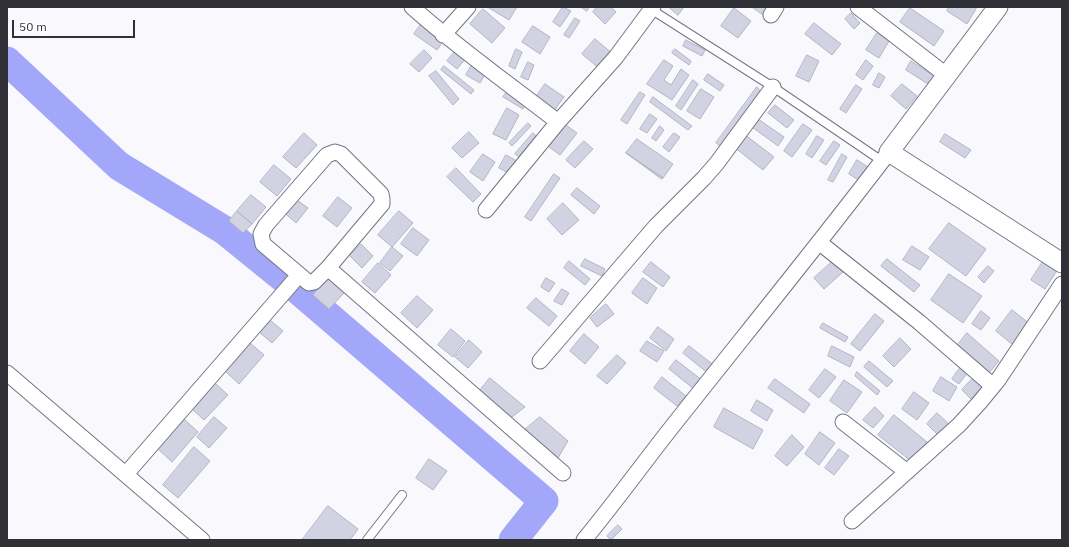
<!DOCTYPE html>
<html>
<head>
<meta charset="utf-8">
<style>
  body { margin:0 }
  #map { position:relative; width:1069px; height:547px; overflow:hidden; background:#f9f9fd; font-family:"IBM Plex Sans",sans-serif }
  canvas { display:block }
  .frame { position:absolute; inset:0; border:8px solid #303037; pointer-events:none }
  .scale { position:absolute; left:12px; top:20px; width:123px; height:18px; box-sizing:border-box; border:2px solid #303037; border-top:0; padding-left:5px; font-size:12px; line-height:14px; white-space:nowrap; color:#303037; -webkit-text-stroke:3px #fff; paint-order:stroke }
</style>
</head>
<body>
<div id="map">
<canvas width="1069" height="547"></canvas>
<div class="frame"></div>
<div class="scale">50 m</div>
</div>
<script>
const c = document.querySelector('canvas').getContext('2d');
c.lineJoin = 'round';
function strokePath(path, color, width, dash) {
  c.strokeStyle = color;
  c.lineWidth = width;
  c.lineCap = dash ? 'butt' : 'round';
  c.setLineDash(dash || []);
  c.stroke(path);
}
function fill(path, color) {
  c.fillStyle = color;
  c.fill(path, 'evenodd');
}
strokePath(new Path2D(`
  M7 61 119 166 224 230 298 290 544 501 513 540`), '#a3a7f9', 29);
const building = new Path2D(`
  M490 7H517L509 20 489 8Z
  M563 7 571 11 560 27 553 22Z
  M581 7H589L587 11Z
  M597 7H611L616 12 605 24 593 12Z
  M669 7H684L678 15Z
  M752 7H769L764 15Z
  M949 7H977L967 24 947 11Z
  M734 8 751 21 738 38 721 26Z
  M910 8 944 31 934 46 900 22Z
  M483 9 505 28 492 43 470 24Z
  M851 13 860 23 854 29 845 19Z
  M575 18 580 21 569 38 564 35Z
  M814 23 841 44 832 55 805 34Z
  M421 24 444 40 437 50 414 34Z
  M533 26 550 37 540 54 522 42Z
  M877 33 889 41 879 58 866 50Z
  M595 39 613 54 600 69 582 54Z
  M686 40 705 50 702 56 683 46Z
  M457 49 467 57 457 69 447 61Z
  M516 49 522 52 515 69 509 66Z
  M675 49 691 61 689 65 672 53Z
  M424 50 432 58 419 72 410 64Z
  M807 55 819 61 809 82 796 76Z
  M664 60 673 66 664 80 671 85 681 69 689 75 672 100 647 84Z
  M866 60 873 66 863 80 856 75Z
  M911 61 936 77 931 86 906 70Z
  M528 62 534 65 528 80 521 77Z
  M473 63 487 71 480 83 466 75Z
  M444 66 474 90 471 94 441 70Z
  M436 71 459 99 453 105 429 76Z
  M879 73 885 77 879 88 873 85Z
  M708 74 724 85 720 91 704 80Z
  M693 80 698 84 681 110 676 106Z
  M545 84 564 97 554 111 536 97Z
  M902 84 917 96 906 109 891 96Z
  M856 85 862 89 846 113 840 109Z
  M757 87 764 96 725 149 716 143Z
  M701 89 714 97 700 119 687 111Z
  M508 90 527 101 523 109 503 97Z
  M640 92 645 95 627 124 621 120Z
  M653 97 692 126 688 130 650 102Z
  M775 105 794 120 787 128 768 113Z
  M507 108 519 115 506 140 493 134Z
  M650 114 657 119 647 133 640 129Z
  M758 119 784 137 778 146 752 127Z
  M528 123 531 126 512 146 509 143Z
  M803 124 812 130 792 157 784 151Z
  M566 125 577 133 560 155 549 147Z
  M660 126 664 130 656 141 652 138Z
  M469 132 479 143 462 158 452 148Z
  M304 133 317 145 296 168 283 157Z
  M533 133 536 136 519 157 515 154Z
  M674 133 680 137 669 152 663 147Z
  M744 134 774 157 763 170 734 147Z
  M945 134 971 150 965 158 940 142Z
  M817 136 824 140 812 158 806 154Z
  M637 139 673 164 663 178 626 153Z
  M584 141 593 149 575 168 566 160Z
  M834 141 840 145 826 165 820 161Z
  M626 153 663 178 662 179Z
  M483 154 495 162 483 181 470 172Z
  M842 154 847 157 833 182 828 180Z
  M506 155 517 161 510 174 499 168Z
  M857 160 868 167 860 181 849 174Z
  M274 165 291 179 277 196 260 182Z
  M456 168 481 194 473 202 447 177Z
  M554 174 560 178 531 221 525 217Z
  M577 188 600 206 594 214 571 195Z
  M251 195 266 207 252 224 237 211Z
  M338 197 352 208 337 227 323 216Z
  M297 200 308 208 296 223 286 214Z
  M563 203 579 220 562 235 547 219Z
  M237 211 252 224 243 233 229 221Z
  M399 211 413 223 392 247 378 235Z
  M949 223 986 249 966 276 929 249Z
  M413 228 429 240 417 256 401 244Z
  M361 244 373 256 362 268 350 256Z
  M912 246 929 257 920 270 903 260Z
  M392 247 403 256 390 271 380 263Z
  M585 259 605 269 602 276 581 266Z
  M887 259 920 285 914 292 881 266Z
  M1044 260 1058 269 1045 289 1031 280Z
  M569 261 590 279 585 285 564 268Z
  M833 261 843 272 824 289 814 278Z
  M651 262 670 277 663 287 643 272Z
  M378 263 391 275 375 293 362 282Z
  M988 266 994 271 984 283 978 277Z
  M949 274 982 296 963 323 931 300Z
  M328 278 344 293 329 309 313 295Z
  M546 278 555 283 549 292 541 287Z
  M643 278 657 288 647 304 632 293Z
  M562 289 569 293 562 305 554 301Z
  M417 296 433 310 417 328 401 313Z
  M536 298 557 316 549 326 527 308Z
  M606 304 614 314 597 327 590 318Z
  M1012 310 1030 324 1013 345 996 331Z
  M981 311 990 318 981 330 972 324Z
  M875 314 884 321 860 351 851 344Z
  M270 320 283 331 272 343 259 332Z
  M823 323 848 337 845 342 820 328Z
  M658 327 674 339 666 351 650 338Z
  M451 329 465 341 453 357 438 345Z
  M967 333 999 361 987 375 956 347Z
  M584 334 599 347 585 364 570 351Z
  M900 338 911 349 894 367 883 356Z
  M469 340 482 352 468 368 455 357Z
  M647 341 664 351 657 362 640 351Z
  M250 343 264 355 239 384 225 371Z
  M689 346 715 366 709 374 683 353Z
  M832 346 854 357 850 367 828 356Z
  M617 355 626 363 607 384 597 376Z
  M676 360 702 380 694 389 669 369Z
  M869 361 893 381 887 387 864 367Z
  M960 368 967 373 959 384 952 379Z
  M825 369 836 377 819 398 809 390Z
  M857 372 880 391 877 395 855 376Z
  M662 377 686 396 677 406 654 388Z
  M941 377 957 387 949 401 933 391Z
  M490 378 525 407 508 420 477 394Z
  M973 378 982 387 971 399 962 390Z
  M775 379 810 404 804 413 768 388Z
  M844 380 862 392 847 413 830 401Z
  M215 383 228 395 204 420 191 408Z
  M914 392 929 403 917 420 902 409Z
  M757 400 773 410 767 421 751 411Z
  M875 407 884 416 873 428 863 420Z
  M724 408 763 430 753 449 714 427Z
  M937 413 950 425 939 436 927 424Z
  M894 415 927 442 911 461 878 435Z
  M214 417 227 428 209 448 197 437Z
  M540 417 568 441 558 458 522 432Z
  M184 419 198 432 172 462 157 448Z
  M820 432 835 443 819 465 805 454Z
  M792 435 804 447 787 466 775 456Z
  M194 447 210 461 178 498 163 485Z
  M839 449 849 456 834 475 825 468Z
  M429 459 447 471 433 490 416 478Z
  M328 506 358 529 350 540H302Z
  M618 525 622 529 611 540 607 536Z`);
fill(building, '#d1d3e3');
strokePath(building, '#b2b4c4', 1);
const service = new Path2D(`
  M649 8 773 87 882 161
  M367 540 402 495`);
const minor = new Path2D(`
  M412 7C458 48 509 84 558 122
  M858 7 946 75
  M771 15 776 7
  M443 35 468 7
  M335 152 341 154 381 194 382 199V204L328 268 314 282 309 283 263 244 261 234 266 225 327 155Z
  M486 210 558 122 616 57 653 7
  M820 243 919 322 993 386
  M328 268 563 473
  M540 361 656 226 704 178 717 163 773 87
  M7 373 202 540
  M843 422 907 472
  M126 474 299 275
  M852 521 959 425 980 402 998 380 1062 284
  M584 540C618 499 649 455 683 413 752 326 822 240 889 152`);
const tertiary = new Path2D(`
  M998 7 889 152 1062 263`);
strokePath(service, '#737583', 10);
strokePath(minor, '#737583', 17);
strokePath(tertiary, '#737583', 21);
strokePath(service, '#fff', 8);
strokePath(minor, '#fff', 15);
strokePath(tertiary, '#fff', 19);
</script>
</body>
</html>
